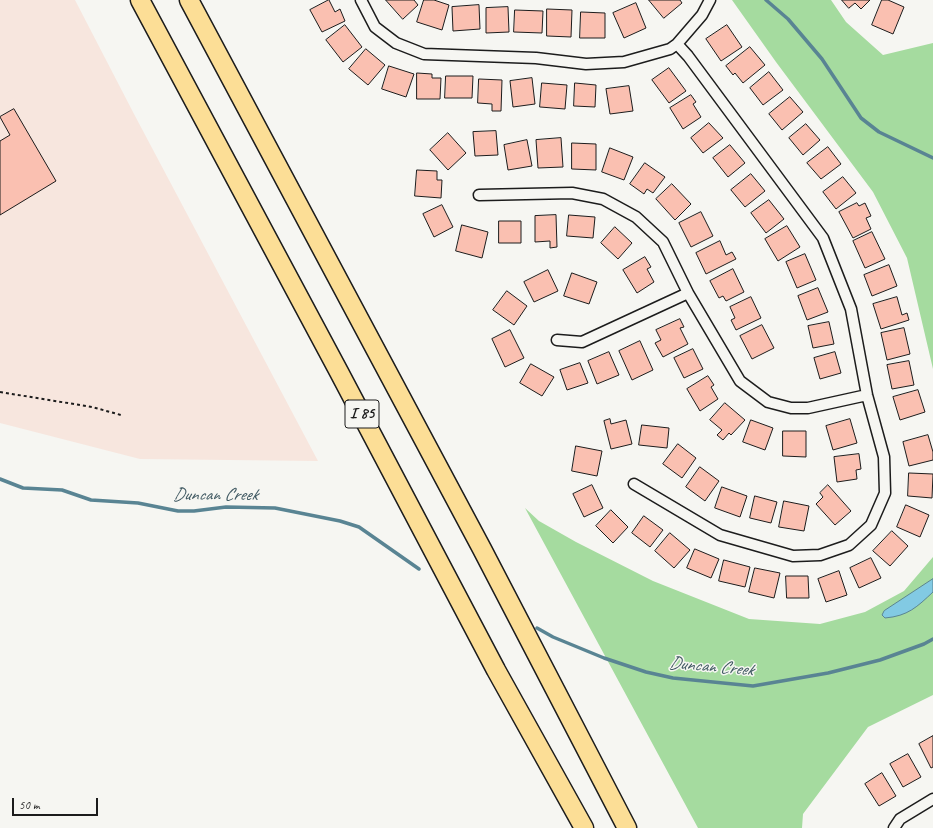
<!DOCTYPE html>
<html>
<head>
<meta charset="utf-8">
<style>
  body { margin:0 }
  #map { position:relative; width:933px; height:828px; overflow:hidden; background:#f6f6f2; font-family:Caveat,sans-serif }
  canvas { display:block }
  .scale { position:absolute; left:12px; top:798px; width:86px; height:18px; box-sizing:border-box; border:2px solid #1c1c1c; border-top:0; padding-left:5px; font-size:12px; line-height:14px; white-space:nowrap; color:#1c1c1c; -webkit-text-stroke:3px #f6f6f2; paint-order:stroke }
</style>
</head>
<body>
<div id="map">
<canvas width="933" height="828"></canvas>
<div class="scale">50 m</div>
</div>
<script>
const c = document.querySelector('canvas').getContext('2d');
c.lineJoin = 'round';
function fill(path, color) {
  c.fillStyle = color;
  c.fill(path, 'evenodd');
}
function strokePath(path, color, width, dash) {
  c.strokeStyle = color;
  c.lineWidth = width;
  c.lineCap = dash ? 'butt' : 'round';
  c.setLineDash(dash || []);
  c.stroke(path);
}
function write(font, color, halo, rows, align = 'center') {
  c.font = font + ' Caveat,sans-serif';
  c.lineWidth = 3;
  c.setLineDash([]);
  c.textBaseline = 'middle';
  c.strokeStyle = halo;
  c.fillStyle = color;
  for (const [text, x, y, turn = 0] of rows) {
    c.save();
    c.translate(x, y);
    c.rotate((+turn || 0) * Math.PI / 180);
    c.textAlign = isNaN(turn) ? turn : align;
    if (halo) c.strokeText(text, 0, 0);
    c.fillText(text, 0, 0);
    c.restore();
  }
}
fill(new Path2D(`
  M0 0H75L134 114 318 461 140 459 0 423Z`), '#f7e6de');
fill(new Path2D(`
  M732 0H831L846 22 883 55 933 43V369L907 258 873 192 776 62Z
  M525 508 539 521 576 542 653 581 749 619 820 624 865 612 904 591 933 557V695L868 727 803 814 802 828H698Z`), '#a5db9f');
const water = new Path2D(`
  M933 579V592C917 607 908 616 885 618L882 615 884 611Z`);
fill(water, '#82cae3');
strokePath(water, '#598493', 1);
strokePath(new Path2D(`
  M766 0 788 19 822 59 861 118 879 132 933 158
  M0 479 23 488 62 490 91 500 138 503 178 511H194L226 507 275 508 340 521 359 527 419 569
  M537 628 553 637 604 658 646 672 673 678 753 686 828 673 880 660 924 644 933 639`), '#598493', 3.5);
const building = new Path2D(`
  M329 0 335 12 340 9 345 21 322 32 310 10Z
  M386 0H414L418 5 403 19Z
  M424 0H434L449 5 442 30 417 22Z
  M649 0H680L682 3 664 18Z
  M842 0H870L861 9 855 3 849 8Z
  M882 0H888L904 7 893 34 872 25Z
  M636 3 646 28 624 38 613 13Z
  M479 5 480 29 453 31 452 7Z
  M508 7 509 32 486 33V8Z
  M547 9 572 10 571 37 547 36Z
  M515 10 543 11 542 33 514 32Z
  M581 12 605 13V38H580Z
  M345 25 362 47 343 62 326 40Z
  M727 25 742 47 721 61 706 39Z
  M750 47 765 65 743 83 735 73 733 75 726 66Z
  M366 49 385 65 368 85 349 69Z
  M389 66 414 74 406 97 382 89Z
  M669 68 686 91 669 103 652 80Z
  M769 72 783 90 763 105 750 88Z
  M417 73 432 74V78H441L440 99H417Z
  M446 76H473L472 98H445Z
  M532 78 535 104 513 107 510 81Z
  M479 79 502 80 501 111H492V104L478 103Z
  M542 83 567 85 565 109 540 107Z
  M575 83 596 85 595 107 574 106Z
  M629 86 633 111 610 114 606 89Z
  M691 95 696 102 693 104 701 117 683 129 670 108Z
  M790 97 803 112 782 130 769 114Z
  M14 109 56 181 0 215V141L10 135 0 117Z
  M709 123 723 138 703 153 691 138Z
  M806 124 820 140 803 155 789 138Z
  M496 131 498 155 475 156 473 132Z
  M448 133 466 153 448 170 430 150Z
  M561 138 563 167 538 168 536 140Z
  M527 140 532 166 508 170 504 145Z
  M572 143 596 144V170L572 169Z
  M730 145 745 163 728 177 713 158Z
  M828 147 841 164 821 179 807 163Z
  M610 148 633 157 624 180 602 172Z
  M645 163 665 177 653 193 647 189 644 194 630 184Z
  M417 170 437 171V180H442L441 198 415 196Z
  M751 174 765 191 745 207 731 190Z
  M843 177 856 193 836 209 823 192Z
  M672 184 691 204 675 220 656 199Z
  M769 200 784 219 766 233 751 213Z
  M857 203 859 206 865 203 871 216 866 218 871 229 853 238 839 212Z
  M442 205 453 227 434 237 423 214Z
  M701 212 713 236 691 247 679 223Z
  M556 215 557 247 550 248V241L535 242V216Z
  M569 215 595 217 593 238 567 236Z
  M499 221H521V243H499Z
  M462 225 488 232 482 258 456 251Z
  M787 226 800 247 778 261 765 239Z
  M615 227 632 243 618 259 601 243Z
  M872 232 885 259 865 268 853 241Z
  M720 241 726 255 732 252 736 259 706 274 696 253Z
  M805 254 816 280 797 288 786 262Z
  M645 257 651 267 647 269 654 282 637 293 623 270Z
  M889 265 897 286 872 296 864 275Z
  M733 269 744 292 726 301 723 296 719 298 710 281Z
  M548 270 558 291 534 302 524 282Z
  M572 273 597 282 589 304 564 296Z
  M818 288 828 312 807 320 798 296Z
  M507 291 527 306 514 325 493 310Z
  M751 297 761 318 736 330 731 320 735 318 730 307Z
  M897 297 902 315 907 313 909 320 881 329 873 304Z
  M680 319 684 327 680 328 688 344 663 357 655 343 661 340 656 330Z
  M829 322 834 344 813 348 808 326Z
  M762 325 774 348 752 359 740 336Z
  M904 328 910 354 887 360 881 333Z
  M510 330 524 358 505 367 492 339Z
  M640 341 653 370 632 380 619 351Z
  M693 349 703 369 684 378 674 358Z
  M609 352 619 375 597 384 588 361Z
  M835 352 841 373 820 379 814 358Z
  M909 361 914 385 892 389 887 365Z
  M580 363 588 383 567 390 560 370Z
  M531 364 554 377 542 396 520 383Z
  M708 376 714 385 711 387 718 399 700 411 687 389Z
  M918 390 925 412 900 420 893 397Z
  M725 403 745 420 731 435 729 433 723 440 717 435 722 430 710 420Z
  M610 419 611 424 626 420 632 444 611 449 604 421Z
  M850 419 857 443 833 450 826 426Z
  M751 420 773 428 765 450 743 442Z
  M642 425 669 428 667 448 639 445Z
  M783 431H806V457L783 456Z
  M928 435 933 452V460L909 466 903 442Z
  M678 444 696 458 682 478 663 464Z
  M576 446 602 451 597 476 572 471Z
  M859 454 861 469 856 470 857 479 837 482 834 457Z
  M700 467 719 481 705 501 686 487Z
  M909 473 933 474 932 498 908 496Z
  M592 485 603 508 584 517 573 494Z
  M828 485 851 511 835 525 816 504 823 497 820 493Z
  M722 487 747 496 740 517 715 508Z
  M755 496 777 502 771 523 750 518Z
  M784 501 809 506 804 531 779 527Z
  M906 505 929 515 920 537 897 527Z
  M611 510 628 527 613 543 596 526Z
  M644 516 663 530 650 547 632 533Z
  M892 531 908 546 890 566 873 551Z
  M670 533 690 550 674 568 655 551Z
  M695 549 719 559 711 578 687 568Z
  M871 558 881 578 859 588 850 568Z
  M724 560 750 567 745 587 719 581Z
  M755 568 780 573 774 598 749 592Z
  M839 571 847 595 826 602 818 579Z
  M786 576H808L809 598H787Z
  M933 736V767L931 768 919 744Z
  M908 754 921 777 903 787 890 764Z
  M882 773 896 796 879 806 865 784Z`);
fill(building, '#fac0b1');
strokePath(building, '#1c1c1c', 1);
const street = new Path2D(`
  M361 0 375 27 396 43 424 54 536 58 586 64 624 62 670 49 677 44
  M479 195 572 193 603 199 636 217 663 242 688 293
  M557 340 582 342 688 293 740 381 768 402 791 408H808L867 395
  M634 484 720 535 793 556 820 555 849 545 871 525 885 493 884 457 867 395 851 309 823 238 688 56 677 44 702 15 710 0
  M894 828 900 819 933 799`);
const highway = new Path2D(`
  M140 0 339 372 496 670 584 828
  M189 0 482 549 627 828`);
strokePath(street, '#1c1c1c', 13);
strokePath(highway, '#1c1c1c', 21);
strokePath(new Path2D(`
  M0 392 92 407 121 415`), '#1c1c1c', 2, [3, 3]);
strokePath(street, '#f6f6f2', 10);
strokePath(highway, '#fcde96', 18);
for (const [x, y, w] of [
  [362,414,34]
]) {
  const box = new Path2D();
  box.roundRect(x - w / 2, y - 14, w, 28, 3);
  c.fillStyle = '#f6f6f2';
  c.fill(box);
  strokePath(box, '#1c1c1c', 1);
}
write('bold 16px', '#1c1c1c', null, [
  ["I 85",362,414]
]);
write('italic 18px', '#405962', '#f6f6f2', [
  ["Duncan Creek",215,495],
  ["Duncan Creek",711,667,5]
]);
</script>
</body>
</html>
